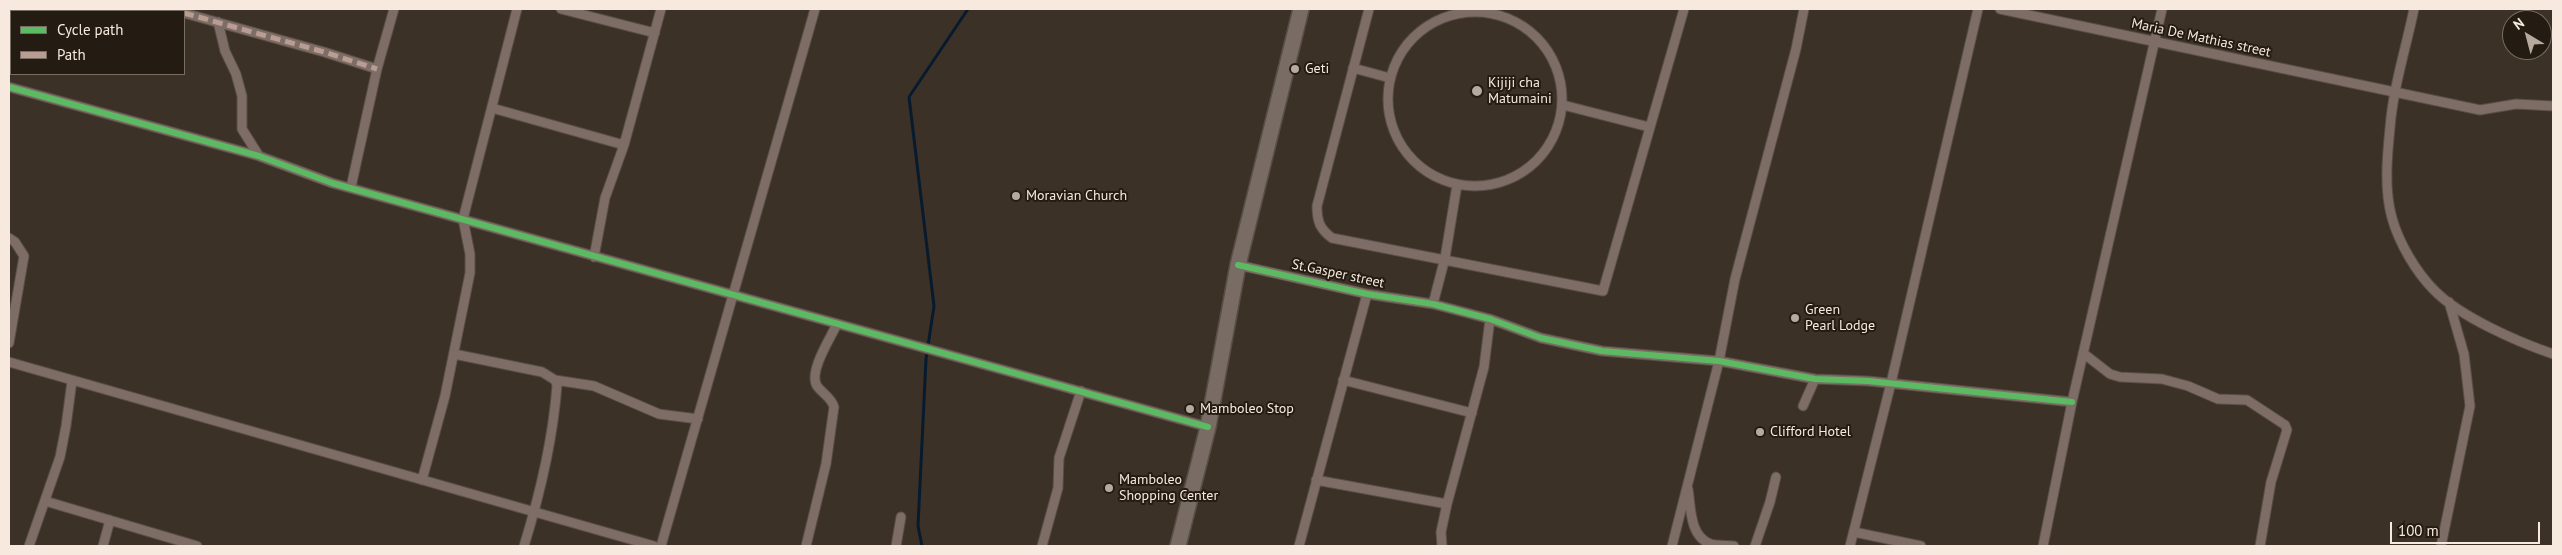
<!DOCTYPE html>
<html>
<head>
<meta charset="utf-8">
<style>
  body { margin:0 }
  #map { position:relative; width:2562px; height:555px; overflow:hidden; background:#3c3126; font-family:"PT Sans",sans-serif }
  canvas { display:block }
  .frame { position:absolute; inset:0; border:10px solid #f7e9dd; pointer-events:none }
  .legend { position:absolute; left:10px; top:10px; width:175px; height:65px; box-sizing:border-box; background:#241b12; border:1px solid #786d63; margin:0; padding:6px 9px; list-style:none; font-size:15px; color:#f7e9dd }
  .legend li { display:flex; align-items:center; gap:10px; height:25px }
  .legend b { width:25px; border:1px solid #786d63 }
  .north { position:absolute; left:2502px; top:10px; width:50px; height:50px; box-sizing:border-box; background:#241b12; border:1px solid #786d63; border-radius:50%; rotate:323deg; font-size:14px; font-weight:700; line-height:20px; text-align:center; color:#f7e9dd }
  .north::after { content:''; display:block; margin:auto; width:18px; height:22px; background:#b6a99d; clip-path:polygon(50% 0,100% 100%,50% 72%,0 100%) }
  .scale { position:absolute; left:2390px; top:522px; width:150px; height:22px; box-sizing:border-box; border:2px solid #f7e9dd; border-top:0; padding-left:6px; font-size:15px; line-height:18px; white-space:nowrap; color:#f7e9dd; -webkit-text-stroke:4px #241b12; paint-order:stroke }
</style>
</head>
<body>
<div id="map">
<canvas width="2562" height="555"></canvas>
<div class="frame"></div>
<ul class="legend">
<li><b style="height:6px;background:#5cba63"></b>Cycle path</li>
<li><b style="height:6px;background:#b99d93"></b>Path</li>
</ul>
<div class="north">N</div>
<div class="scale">100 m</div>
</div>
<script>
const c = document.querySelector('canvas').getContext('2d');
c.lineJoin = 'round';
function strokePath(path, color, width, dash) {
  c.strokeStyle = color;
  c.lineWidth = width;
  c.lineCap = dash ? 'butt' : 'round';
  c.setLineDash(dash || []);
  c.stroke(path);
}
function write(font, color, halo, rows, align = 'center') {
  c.font = font + ' "PT Sans",sans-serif';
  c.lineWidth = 4;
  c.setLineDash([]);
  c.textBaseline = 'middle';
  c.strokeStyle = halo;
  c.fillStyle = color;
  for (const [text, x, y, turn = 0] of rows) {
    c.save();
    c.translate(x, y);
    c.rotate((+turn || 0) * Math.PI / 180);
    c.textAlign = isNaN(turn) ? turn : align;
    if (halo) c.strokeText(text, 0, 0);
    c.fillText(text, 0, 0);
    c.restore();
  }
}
strokePath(new Path2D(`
  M922 546 918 526 926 359 934 306 909 97 968 9`), '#081b2e', 3);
const minor = new Path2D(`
  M173 9 176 11
  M561 9 655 33
  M1369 9 1317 206C1317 222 1320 229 1332 238L1603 291 1684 9
  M2000 9 2480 110 2516 104 2553 106
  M2414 9C2406 48 2393 88 2390 128 2387 157 2384 190 2392 218 2399 243 2416 272 2434 290 2460 317 2518 342 2553 354
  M1388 99a87 87 0 1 1 174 0a87 87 0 1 1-174 0Z
  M184 13 324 52 377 69
  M218 22 225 51 236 74 242 96V129L259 156
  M1353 68 1390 78
  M9 87 259 156 332 183 1208 427
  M1563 105 1649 127
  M492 108 624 145
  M351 187 377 69 394 9
  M9 238 15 242 24 256 9 343
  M594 257 605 198 624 145 661 9
  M1238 265 1367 294 1433 304 1490 319 1541 338 1602 351 1719 361 1815 379 1868 381 2072 402
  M1433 304 1445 258 1457 185
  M2083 353 2110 374 2120 377 2162 379 2188 386 2218 399 2247 400 2285 425 2287 430 2271 482 2260 546
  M454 354 542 372 555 380 557 385C553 440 540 494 524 546
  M9 362 654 546
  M555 380 594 386 659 414 698 419
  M1343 380 1472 413
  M1803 406 1815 379
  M422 480 445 396 470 273V254L463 219 517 9
  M1316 480 1447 504
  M1688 489C1691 506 1689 537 1711 544 1718 546 1727 545 1734 546
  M45 501 197 546
  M1854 532 1921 546
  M29 546 60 457 66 426 72 381
  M103 546 110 520
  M661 546 815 9
  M806 546 826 464 834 407C832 398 822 393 817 386 808 372 831 337 837 324
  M896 546 901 517
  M1042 546 1058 488 1059 458 1081 391
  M1299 546 1367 294
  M1442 546 1441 532 1447 504 1484 367 1490 319
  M1672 546 1719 361 1735 279 1796 49 1804 9
  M1755 546 1770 502 1776 477
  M1850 546 1891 383 1978 9
  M2043 546 2072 402 2162 9
  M2441 546 2470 406 2464 354 2449 302`);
const trunk = new Path2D(`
  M1178 546 1208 427 1238 265 1301 9`);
strokePath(minor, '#584e45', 11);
strokePath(trunk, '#584e45', 18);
strokePath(minor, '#7d6d66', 9);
strokePath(trunk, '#786c64', 15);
strokePath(new Path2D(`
  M173 9 176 11
  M184 13 324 52 377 69`), '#b99d93', 5, [10, 5]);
strokePath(new Path2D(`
  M9 87 259 156 332 183 1208 427
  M1238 265 1367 294 1433 304 1490 319 1541 338 1602 351 1719 361 1815 379 1868 381 2072 402`), '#5cba63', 6);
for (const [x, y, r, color] of [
  [1295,69,5,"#b6a99d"],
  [1477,91,6,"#b6a99d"],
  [1016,196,5,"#b6a99d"],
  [1795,318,5,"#b6a99d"],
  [1190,409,5,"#b6a99d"],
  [1760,432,5,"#b6a99d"],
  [1109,488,5,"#b6a99d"]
]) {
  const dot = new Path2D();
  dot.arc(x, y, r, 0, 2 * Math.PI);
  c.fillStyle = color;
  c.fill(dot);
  strokePath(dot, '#241b12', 2);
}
write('14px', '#f7e9dd', '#241b12', [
  ["Maria De Mathias street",2201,38,12],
  ["St.Gasper street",1338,274,12]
]);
write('14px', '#f7e9dd', '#241b12', [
  ["Geti",1305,69],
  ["Kijiji cha",1488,83],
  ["Matumaini",1488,99],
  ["Moravian Church",1026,196],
  ["Green",1805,310],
  ["Pearl Lodge",1805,326],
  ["Mamboleo Stop",1200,409],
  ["Clifford Hotel",1770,432],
  ["Mamboleo",1119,480],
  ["Shopping Center",1119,496]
], 'left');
</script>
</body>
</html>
